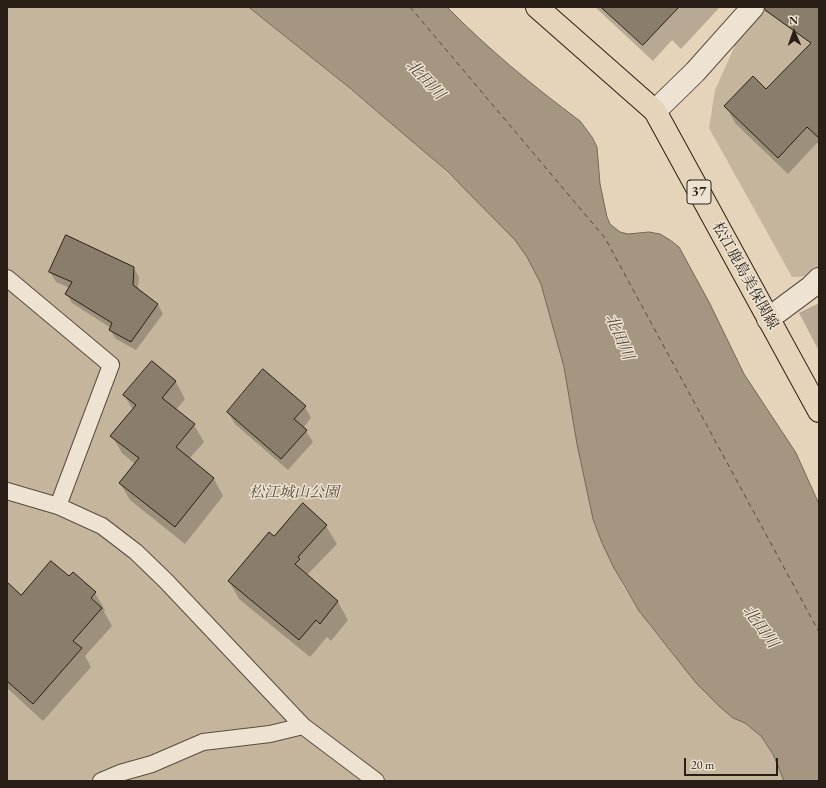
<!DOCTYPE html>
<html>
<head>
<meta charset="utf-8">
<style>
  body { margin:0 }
  #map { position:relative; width:826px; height:788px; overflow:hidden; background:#e5d4b9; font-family:"EB Garamond",serif }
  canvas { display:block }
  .frame { position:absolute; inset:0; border:8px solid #291f16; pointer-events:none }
  .north { position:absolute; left:774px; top:12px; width:40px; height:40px; -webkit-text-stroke:3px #eee3d2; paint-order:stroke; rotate:358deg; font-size:11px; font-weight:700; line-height:16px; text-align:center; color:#291f16 }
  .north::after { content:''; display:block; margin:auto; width:14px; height:18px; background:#291f16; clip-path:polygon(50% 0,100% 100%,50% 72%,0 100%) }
  .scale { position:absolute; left:684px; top:758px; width:94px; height:18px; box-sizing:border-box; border:2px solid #291f16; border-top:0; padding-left:5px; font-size:12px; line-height:14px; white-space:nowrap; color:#291f16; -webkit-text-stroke:3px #eee3d2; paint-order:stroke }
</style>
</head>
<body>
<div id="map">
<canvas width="826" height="788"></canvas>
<div class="frame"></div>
<div class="north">N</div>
<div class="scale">20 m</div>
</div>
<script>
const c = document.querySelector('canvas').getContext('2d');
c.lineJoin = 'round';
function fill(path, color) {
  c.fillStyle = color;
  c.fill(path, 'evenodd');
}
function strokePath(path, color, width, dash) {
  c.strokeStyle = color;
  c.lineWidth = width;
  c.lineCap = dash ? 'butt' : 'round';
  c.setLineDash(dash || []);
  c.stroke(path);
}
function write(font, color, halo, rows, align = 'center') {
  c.font = font + ' "EB Garamond","Noto Serif JP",serif';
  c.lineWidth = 3;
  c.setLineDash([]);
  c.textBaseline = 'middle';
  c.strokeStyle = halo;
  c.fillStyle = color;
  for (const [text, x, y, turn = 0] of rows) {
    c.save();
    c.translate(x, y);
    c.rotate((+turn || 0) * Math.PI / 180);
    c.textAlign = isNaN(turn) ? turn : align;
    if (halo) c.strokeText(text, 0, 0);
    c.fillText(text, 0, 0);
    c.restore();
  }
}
fill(new Path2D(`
  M7 7H249L412 140 467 191 515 240 527 257 541 284 564 367 577 444 593 519 602 543 623 586 639 611 650 626 705 693 733 718 745 723 761 736 773 754 784 781H7Z
  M766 7H819V270L813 276 792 277 709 128 715 90 737 41Z`), '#c5b59d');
const water = new Path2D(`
  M249 7H447C488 49 533 86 580 121L592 137 597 147 600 184 607 217 610 224 620 232 628 234 649 232 660 234 670 240 679 247 710 304 744 374 796 453 819 504V781H784L773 754 761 736 745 723 733 718 719 706 696 683 639 611 614 568 602 543 593 519 577 444 564 367 541 284 527 257 515 240 447 171 352 90Z`);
fill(water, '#a59682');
strokePath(water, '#736657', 1);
fill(new Path2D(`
  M595 7H720L681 49 672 40 653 61Z
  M819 36V144L817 143 788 174 735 123 726 106 766 91Z
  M133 267 139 277 138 290 158 305 163 314 136 350 116 339 110 330 111 328 72 303 67 294 70 288 56 282 50 272Z
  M819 303V351L799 313Z
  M152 362 176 382 185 399 176 410 194 425 204 442 189 459 214 479 223 496 185 544 130 500 120 483 135 464 122 453 112 436 133 410 124 395Z
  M305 407 311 418 303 428 306 431 313 442 288 470 235 424 228 412Z
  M303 505 326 526 337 544 308 574 309 578 338 602 348 620 331 641 327 637 310 657 239 599 229 581 274 538Z
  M69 578 95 593 105 610 104 612 112 626 85 656 91 667 43 721 7 688V583L21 596Z`), '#0003');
strokePath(new Path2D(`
  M410 7 605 238 819 632`), '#54493c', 1, [5, 4]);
const building = new Path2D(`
  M601 7H679L643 45Z
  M765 7H819V138L807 127 778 158 724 106 753 76 766 89 811 43 765 10Z
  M66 235 134 267 133 285 158 304 131 342 109 330 112 323 65 294 72 282 49 272Z
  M152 361 176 381 162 398 195 424 176 447 214 478 175 527 119 483 139 458 110 436 136 405 123 395Z
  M263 369 306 406 294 419 307 430 281 459 227 412Z
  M303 503 327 525 298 557 300 559 295 564 338 601 320 624 316 620 299 640 228 581 269 532 274 536Z
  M51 561 69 576 73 572 96 592 91 598 102 608 73 641 82 648 33 704 7 681V582L21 595Z`);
fill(building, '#8b7d6b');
strokePath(building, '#291f16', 1);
const service = new Path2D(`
  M7 278 111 365 58 506
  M7 491 58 506 102 526 136 552 166 581 303 726 376 781
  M101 781 120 773 152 764 203 742 270 734 303 726`);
const minor = new Path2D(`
  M655 111 695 72 753 7
  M768 319 811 287 819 279`);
const primary = new Path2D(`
  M537 7 655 111 819 411`);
strokePath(service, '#584c3f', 18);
strokePath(minor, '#584c3f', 24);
strokePath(primary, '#291f16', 24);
strokePath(service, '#eee3d2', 16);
strokePath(minor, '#eee3d2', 22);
strokePath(primary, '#e5d4b9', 22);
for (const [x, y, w] of [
  [699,192,24]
]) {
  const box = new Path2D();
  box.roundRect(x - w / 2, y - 12, w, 24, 3);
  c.fillStyle = '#eee3d2';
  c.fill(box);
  strokePath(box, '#291f16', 1);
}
write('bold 14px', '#291f16', null, [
  ["37",699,192]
]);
write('15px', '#291f16', '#eee3d2', [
  ["松江鹿島美保関線",745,276,61]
]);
write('italic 15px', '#584c3e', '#eee3d2', [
  ["松江城山公園",294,493]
]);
write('italic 16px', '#54493c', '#eee3d2', [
  ["北田川",425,80,47],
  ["北田川",619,337,67],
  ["北田川",760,627,54]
]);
</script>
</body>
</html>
